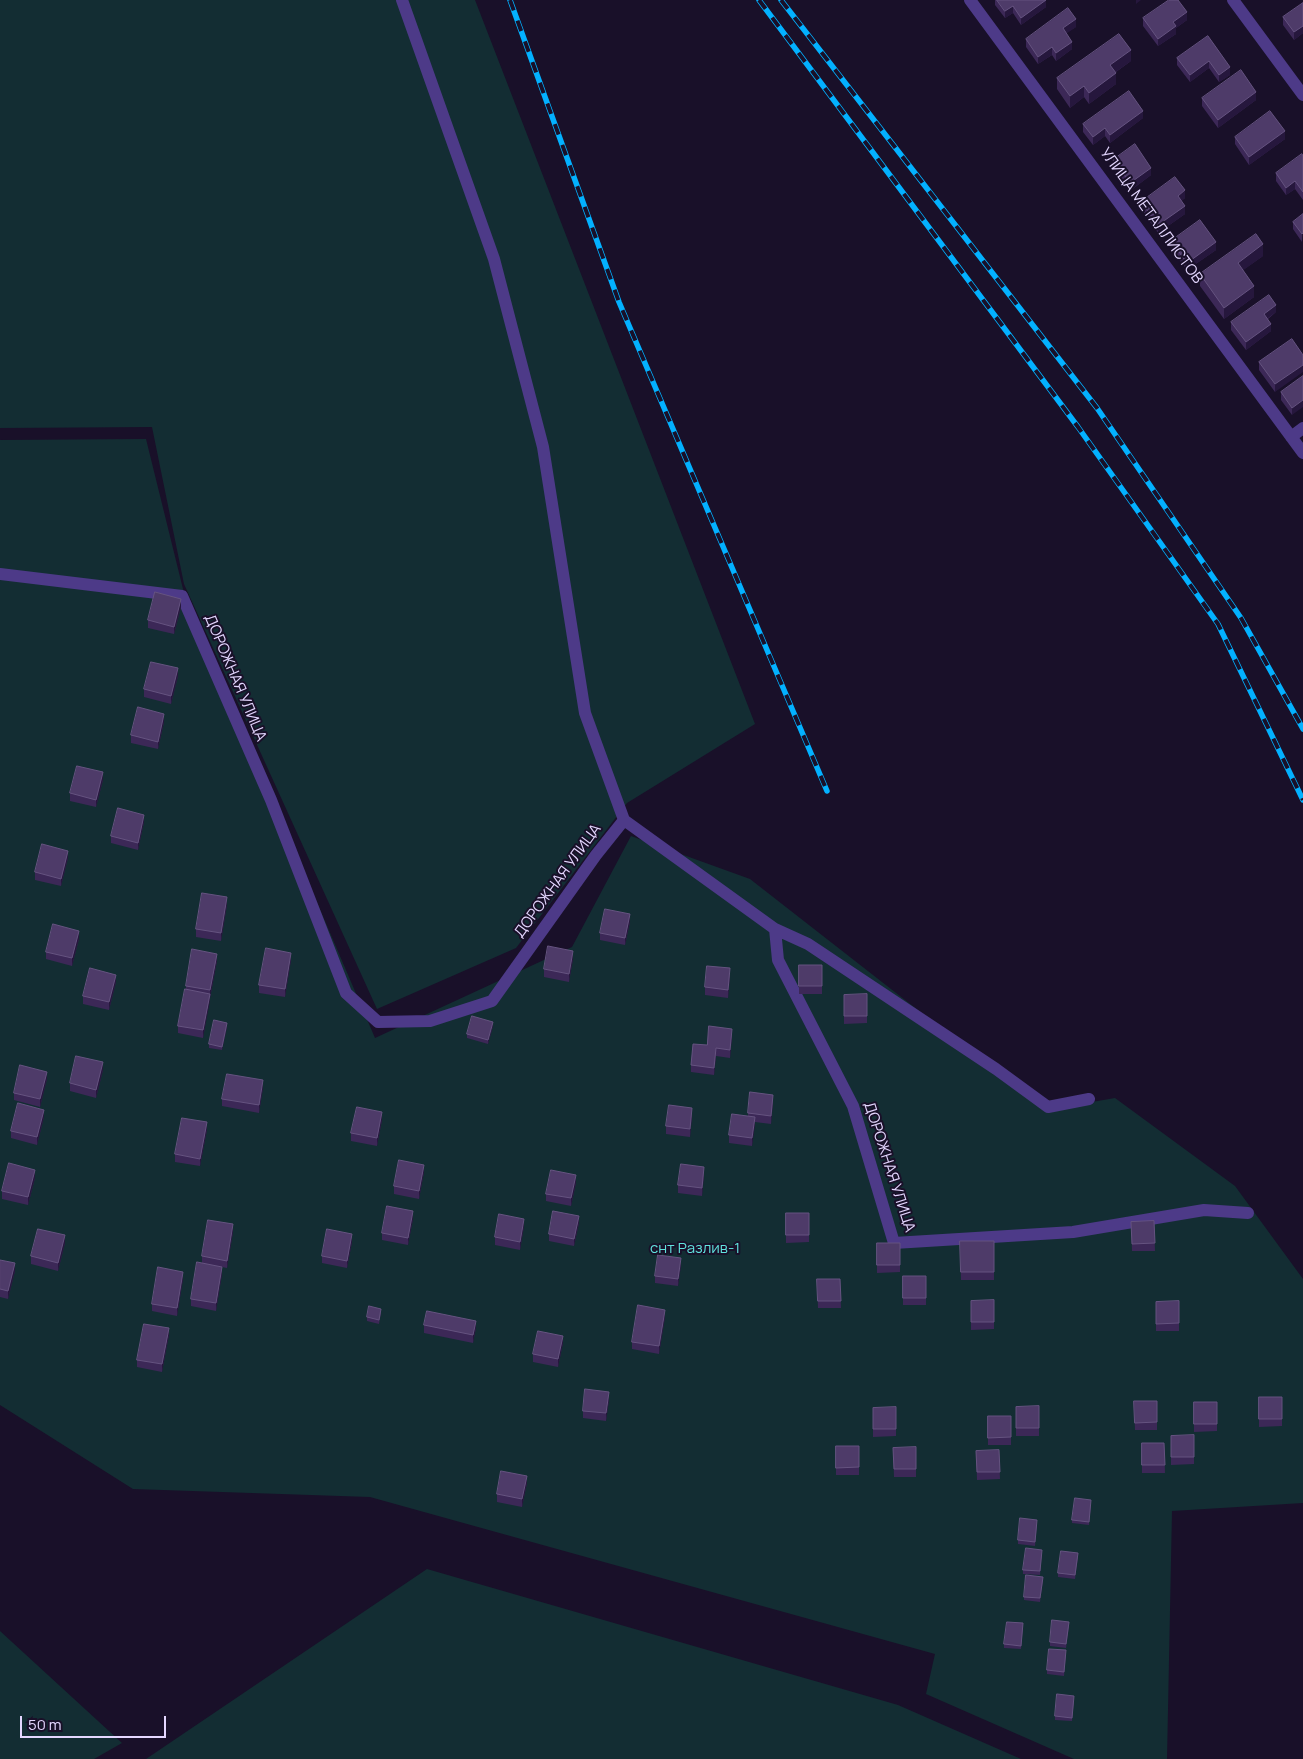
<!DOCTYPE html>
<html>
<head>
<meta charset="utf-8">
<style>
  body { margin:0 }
  #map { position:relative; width:1303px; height:1759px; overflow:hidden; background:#191029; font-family:Manrope,sans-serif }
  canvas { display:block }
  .scale { position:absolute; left:20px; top:1716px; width:146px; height:22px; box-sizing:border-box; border:2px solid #e4d7ff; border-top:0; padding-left:6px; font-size:15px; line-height:18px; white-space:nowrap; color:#e4d7ff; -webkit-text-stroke:4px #191029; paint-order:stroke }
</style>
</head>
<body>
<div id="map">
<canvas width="1303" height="1759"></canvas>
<div class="scale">50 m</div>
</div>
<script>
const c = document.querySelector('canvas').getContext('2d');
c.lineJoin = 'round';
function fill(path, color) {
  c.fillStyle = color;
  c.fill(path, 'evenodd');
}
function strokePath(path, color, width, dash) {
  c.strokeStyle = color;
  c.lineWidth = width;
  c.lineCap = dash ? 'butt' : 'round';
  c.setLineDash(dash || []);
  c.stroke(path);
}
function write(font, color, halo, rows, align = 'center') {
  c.font = font + ' Manrope,sans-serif';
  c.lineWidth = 4;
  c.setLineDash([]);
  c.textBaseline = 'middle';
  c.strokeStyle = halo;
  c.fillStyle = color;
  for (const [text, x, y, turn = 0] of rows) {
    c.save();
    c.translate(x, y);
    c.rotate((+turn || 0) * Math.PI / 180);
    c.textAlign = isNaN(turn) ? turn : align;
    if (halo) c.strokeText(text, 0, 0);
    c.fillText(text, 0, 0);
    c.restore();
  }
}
fill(new Path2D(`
  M0 0H475L755 724 627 803 516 948 377 1009 184 584 152 427 0 428Z
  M146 439 183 589 375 1038 572 947 631 836 750 879 1046 1110 1115 1098 1235 1186 1303 1279V1503L1172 1511 1167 1759H1074L926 1694 935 1654 370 1497 133 1489 0 1405V440Z
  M427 1569 898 1705 1021 1759H146Z
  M0 1631 122 1743 94 1759H0Z`), '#132d33');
strokePath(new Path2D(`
  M402 0 494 259 543 447 585 713 624 820
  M970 0 1303 453
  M1233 0 1303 95
  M1291 437 1303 428
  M0 574 182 596 271 800 346 993 378 1022 430 1021 492 1001 596 855 624 820 775 929 778 960 853 1106 894 1243 1073 1232 1204 1210 1248 1213
  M775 929 808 944 996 1069 1048 1107 1089 1099`), '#4d3a88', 12);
const rail = new Path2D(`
  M510 0 619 302 827 791
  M759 0 1078 427 1218 624 1303 800
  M781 0 1097 408 1241 618 1303 729`);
strokePath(rail, '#03b1ff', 5.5);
strokePath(rail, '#191029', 4, [11]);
fill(new Path2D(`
  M995 0H1046V7L1021 25 1013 13 1005 18 995 5Z
  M1303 3V33L1294 40 1283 25V17Z
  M1143 18 1187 20 1176 28V34L1158 46 1143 26Z
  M1076 27 1066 33 1072 49 1056 61 1052 55 1038 64 1026 47V39Z
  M1208 36 1230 75 1219 82 1209 68 1190 82 1177 65V58Z
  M1131 61 1116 72V84L1089 104 1084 97 1070 108 1057 89V78Z
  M1202 98 1256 100 1218 128 1202 106Z
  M1143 118 1110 143 1105 136 1093 145 1083 132V124Z
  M1235 137 1285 139 1249 165 1235 144Z
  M1303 156V200L1295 189 1286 195 1276 181V173Z
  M1113 160 1151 175 1130 191 1113 168Z
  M1185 198 1181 201 1185 214 1158 233 1141 209V202Z
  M1303 214 1302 242 1293 229V222Z
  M1171 241 1216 250 1187 270 1171 249Z
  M1263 256 1243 270 1254 297 1224 319 1200 286V274Z
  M1276 312 1268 319 1271 331 1246 350 1231 330V322Z
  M1292 339 1275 392 1259 370V362Z
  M1303 376 1292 415 1281 400V392Z
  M181 607 174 634 148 628V620Z
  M178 676 171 704 144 697V689Z
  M164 722 158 749 131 743V735Z
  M103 780 96 807 70 801V793Z
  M144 822 138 850 111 843V836Z
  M68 858 61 886 35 880V872Z
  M227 905 221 941 196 937V929Z
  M630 922 625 945 600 940V933Z
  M79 939 72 966 46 959V952Z
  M573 959 569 982 544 977V969Z
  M291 960 285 997 259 993V985Z
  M217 961 210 998 203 1038 178 1033V1026L186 989V986Z
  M799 965H822V994H799Z
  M730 976 728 998 705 995V987Z
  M116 982 109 1010 83 1004V996Z
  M867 994V1023L844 1024V995Z
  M493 1026 488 1044 467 1038V1034Z
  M227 1027 222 1050 209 1048V1044Z
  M732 1036 730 1058 716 1056 714 1075 691 1072V1065L707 1045Z
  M103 1070 96 1098 70 1091V1083Z
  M47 1079 40 1107 14 1100V1093Z
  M263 1088 259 1113 222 1106V1099Z
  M773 1102 771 1124 755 1122 752 1146 729 1143V1135L748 1116V1113Z
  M692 1116 690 1137 666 1134V1126Z
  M44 1117 37 1145 11 1138V1131Z
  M382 1120 377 1146 351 1141V1133Z
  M207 1130 200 1166 175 1162V1154Z
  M424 1172 419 1199 394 1194V1186Z
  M704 1175 702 1196 678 1193V1185Z
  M35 1178 28 1205 2 1199V1191Z
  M576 1183 571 1206 546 1201V1194Z
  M786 1213H809V1242L786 1243Z
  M413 1219 408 1245 382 1240V1233Z
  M1154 1221 1155 1251H1132L1131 1222Z
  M579 1223 574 1246 549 1241V1234Z
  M524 1226 520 1250 495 1245V1237Z
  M233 1232 227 1268 222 1267V1274L216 1311 191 1306V1299L202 1263V1256Z
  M960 1241H994V1280H961Z
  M352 1242 347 1268 322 1263V1256Z
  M65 1243 58 1271 31 1264V1256Z
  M877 1243H900V1272L877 1273Z
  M0 1260 15 1271 8 1299 0 1297Z
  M681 1265 678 1286 655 1283V1276Z
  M903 1276H926V1305H903Z
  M183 1279 177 1316 152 1311V1304Z
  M817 1279H840L841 1308H818Z
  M994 1300V1329L971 1330V1301Z
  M1179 1301V1331H1156V1302Z
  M381 1313 379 1324 367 1321V1317Z
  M665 1317 659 1354 632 1349V1342Z
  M424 1325 476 1328 473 1343 424 1333Z
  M169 1335 162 1372 137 1367V1360Z
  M563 1343 558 1367 533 1362V1354Z
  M1259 1397H1282V1426L1259 1427Z
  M609 1400 606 1421 583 1418V1411Z
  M1134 1401H1157V1430H1135Z
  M1194 1402H1217V1431L1194 1432Z
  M1039 1406V1436H1016V1407Z
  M896 1407V1436L873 1437V1408Z
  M988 1416H1011V1445H988Z
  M1194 1435V1464L1171 1465V1436Z
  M1142 1443H1164L1165 1473H1142Z
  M836 1446H859V1475H836Z
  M916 1447V1477H894L893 1448Z
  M999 1450 1000 1479 977 1480 976 1451Z
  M527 1483 522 1507 497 1502V1494Z
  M1091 1504 1089 1525 1072 1523V1520Z
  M1037 1524 1035 1546 1018 1544V1540Z
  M1042 1553 1040 1575 1023 1574V1570Z
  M1078 1557 1075 1579 1058 1577V1573Z
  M1043 1580 1040 1602 1024 1600V1597Z
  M1069 1626 1066 1648 1050 1646V1642Z
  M1023 1627 1021 1649 1004 1648V1644Z
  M1066 1654 1064 1676 1047 1674V1670Z
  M1074 1700 1072 1721 1055 1720V1716Z`), '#3c2857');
fill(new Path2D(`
  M1046 0V7L1021 25V18Z
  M1136 0H1141L1136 4Z
  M1013 6V13L1005 18V11Z
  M1187 12V20L1176 28V34L1158 46V39L1173 22Z
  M1076 19V27L1063 36V28Z
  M1303 26V33L1294 40V32Z
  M1072 42V49L1056 61V53Z
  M1052 47V55L1038 64V57Z
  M1131 50V61L1110 76V65Z
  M1209 61V68L1190 82V75Z
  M1230 67V75L1219 82V75Z
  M1116 73V84L1089 104V93Z
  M1084 86V97L1070 108V96Z
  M1256 92V100L1218 128V120Z
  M1143 111V118L1110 143V135Z
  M1105 128V136L1093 145V137Z
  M1285 131V139L1249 165V157Z
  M1151 168V175L1130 191V183Z
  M1295 181V189L1286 195V188Z
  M1185 190V198L1178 204V196Z
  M1185 206V214L1158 233V225Z
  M1216 242V250L1187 270V263Z
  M1263 244V256L1238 274V263Z
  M1254 286V297L1224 319V308Z
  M1276 305V312L1264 321V314Z
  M1271 324V331L1246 350V342Z
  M1303 365V372L1275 392V384Z
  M1303 400V407L1292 415V408Z
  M181 599V607L174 634V627Z
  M178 668V676L171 704V696Z
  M164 714V722L158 749V742Z
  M103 772V780L96 807V800Z
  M144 815V822L138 850V843Z
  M68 851V858L61 886V879Z
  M227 897V905L221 941V933Z
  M630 914V922L625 945V938Z
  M79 931V939L72 966V958Z
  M573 951V959L569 982V974Z
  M291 953V960L285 997V989Z
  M217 954V961L210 998V990Z
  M730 968V976L728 998V990Z
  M116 975V982L109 1010V1002Z
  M210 994V1001L203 1038V1030Z
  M493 1022V1026L488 1044V1040Z
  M227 1023V1027L222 1050V1047Z
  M732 1029V1036L730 1058V1050Z
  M716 1048V1056L714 1075V1068Z
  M103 1062V1070L96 1098V1090Z
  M47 1072V1079L40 1107V1099Z
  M263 1080V1088L259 1113V1105Z
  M773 1095V1102L771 1124V1116Z
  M692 1108V1116L690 1137V1129Z
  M44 1110V1117L37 1145V1137Z
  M382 1112V1120L377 1146V1138Z
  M755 1117V1125L752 1146V1138Z
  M207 1122V1130L200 1166V1159Z
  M424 1165V1172L419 1199V1191Z
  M704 1167V1175L702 1196V1188Z
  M35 1170V1178L28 1205V1197Z
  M576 1175V1183L571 1206V1198Z
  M413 1211V1219L408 1245V1238Z
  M579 1216V1223L574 1246V1239Z
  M524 1219V1226L520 1250V1242Z
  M233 1224V1232L227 1268V1261Z
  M352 1234V1242L347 1268V1261Z
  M65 1235V1243L58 1271V1263Z
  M681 1258V1265L678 1286V1279Z
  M15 1263V1271L8 1299V1291Z
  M222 1267V1274L216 1311V1303Z
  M183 1272V1279L177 1316V1308Z
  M665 1310V1317L659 1354V1346Z
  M476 1321V1328L473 1343V1335Z
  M169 1328V1335L162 1372V1364Z
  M563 1336V1343L558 1367V1359Z
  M609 1392V1400L606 1421V1413Z
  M527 1476V1483L522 1507V1499Z`), '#26173d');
const building = new Path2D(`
  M997 0H1046L1021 18 1013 6 1005 11Z
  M1169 0H1178L1187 12 1173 22 1176 26 1158 39 1143 18Z
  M1303 3V26L1294 32 1283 17Z
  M1068 8 1076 19 1063 28 1072 42 1056 53 1052 47 1038 57 1026 39Z
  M1119 34 1131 50 1110 65 1116 73 1089 93 1084 86 1070 96 1057 78Z
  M1208 36 1230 67 1219 75 1209 61 1190 75 1177 58Z
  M1241 70 1256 92 1218 120 1202 98Z
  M1129 91 1143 111 1110 135 1105 128 1093 137 1083 124Z
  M1270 111 1285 131 1249 157 1235 137Z
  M1135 144 1151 168 1130 183 1113 160Z
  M1302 154 1303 156V192L1295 181 1286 188 1276 173Z
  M1175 177 1185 190 1178 196 1185 206 1158 225 1141 202Z
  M1303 214V233L1302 234 1293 222Z
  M1200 220 1216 242 1187 263 1171 241Z
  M1256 234 1263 244 1238 263 1254 286 1224 308 1200 274Z
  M1269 295 1276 305 1264 314 1271 324 1246 342 1231 322Z
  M1292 339 1303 355V365L1275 384 1259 362Z
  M1303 376V400L1292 408 1281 392Z
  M155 592 181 599 174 627 148 620Z
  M151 662 178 668 171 696 144 689Z
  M138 707 164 714 158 742 131 735Z
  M77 766 103 772 96 800 70 793Z
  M118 808 144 815 138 843 111 836Z
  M42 844 68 851 61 879 35 872Z
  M202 893 227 897 221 933 196 929Z
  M605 909 630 914 625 938 600 933Z
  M53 924 79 931 72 958 46 952Z
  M548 946 573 951 569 974 544 969Z
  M266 948 291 953 285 989 259 985Z
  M192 949 217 954 210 990 186 986Z
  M799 965H822V986H799Z
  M707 966 730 968 728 990 705 987Z
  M90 968 116 975 109 1002 83 996Z
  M185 989 210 994 203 1030 178 1026Z
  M867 994V1016H844V995Z
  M472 1016 493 1022 488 1040 467 1034Z
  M214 1020 227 1023 222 1047 209 1044Z
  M709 1026 732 1029 730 1050 716 1048 714 1068 691 1065 693 1044 707 1045Z
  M76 1056 103 1062 96 1090 70 1083Z
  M20 1065 47 1072 40 1099 14 1093Z
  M227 1074 263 1080 259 1105 222 1099Z
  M750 1092 773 1095 771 1116 748 1113Z
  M18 1103 44 1110 37 1137 11 1131Z
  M669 1105 692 1108 690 1129 666 1126Z
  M357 1107 382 1112 377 1138 351 1133Z
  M732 1114 755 1117 752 1138 729 1135Z
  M182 1118 207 1122 200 1159 175 1154Z
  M399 1160 424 1165 419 1191 394 1186Z
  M9 1163 35 1170 28 1197 2 1191Z
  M681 1164 704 1167 702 1188 678 1185Z
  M551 1170 576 1175 571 1198 546 1194Z
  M387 1206 413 1211 408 1238 382 1233Z
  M553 1211 579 1216 574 1239 549 1234Z
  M786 1213H809V1235H786Z
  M499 1214 524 1219 520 1242 495 1237Z
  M208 1220 233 1224 227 1261 202 1256Z
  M1154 1221 1155 1243 1132 1244 1131 1222Z
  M38 1229 65 1235 58 1263 31 1256Z
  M327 1229 352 1234 347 1261 322 1256Z
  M960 1241H994V1272H961Z
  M877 1243H900V1265H877Z
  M658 1255 681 1258 678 1279 655 1276Z
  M0 1260 15 1263 8 1291 0 1289Z
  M197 1262 222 1267 216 1303 191 1299Z
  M158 1267 183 1272 177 1308 152 1304Z
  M903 1276H926V1298H903Z
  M817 1279H840L841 1301H818Z
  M994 1300V1322H971V1301Z
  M1179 1301V1323L1156 1324V1302Z
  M638 1305 665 1310 659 1346 632 1342Z
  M369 1306 381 1309 379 1320 367 1317Z
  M427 1311 476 1321 473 1335 424 1325Z
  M144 1324 169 1328 162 1364 137 1360Z
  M538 1331 563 1336 558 1359 533 1354Z
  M585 1389 609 1392 606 1413 583 1411Z
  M1259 1397H1282V1419H1259Z
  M1134 1401H1157V1422L1135 1423Z
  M1194 1402H1217V1424H1194Z
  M1039 1406V1428H1016V1407Z
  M896 1407V1429H873V1408Z
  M988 1416H1011V1437L988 1438Z
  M1194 1435V1457H1171V1436Z
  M1142 1443H1164L1165 1465H1142Z
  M836 1446H859V1467L836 1468Z
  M916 1447V1469H894L893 1448Z
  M999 1450 1000 1472H977L976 1451Z
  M501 1471 527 1476 522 1499 497 1494Z
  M1075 1498 1091 1500 1089 1522 1072 1520Z
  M1020 1518 1037 1520 1035 1542 1018 1540Z
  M1026 1548 1042 1550 1040 1571 1023 1570Z
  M1061 1551 1078 1553 1075 1575 1058 1573Z
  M1026 1575 1043 1577 1040 1598 1024 1597Z
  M1052 1620 1069 1622 1066 1644 1050 1642Z
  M1007 1622 1023 1623 1021 1646 1004 1644Z
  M1049 1649 1066 1650 1064 1672 1047 1670Z
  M1057 1694 1074 1696 1072 1718 1055 1716Z`);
fill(building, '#4e3b69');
strokePath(building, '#655380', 1);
write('15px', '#e4d7ff', '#191029', [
  ["УЛИЦА МЕТАЛЛИСТОВ",1151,216,54],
  ["ДОРОЖНАЯ УЛИЦА",235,678,67],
  ["ДОРОЖНАЯ УЛИЦА",558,881,-54],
  ["ДОРОЖНАЯ УЛИЦА",889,1167,72]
]);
write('15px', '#60e2dd', '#191029', [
  ["снт Разлив-1",695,1249]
]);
</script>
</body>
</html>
